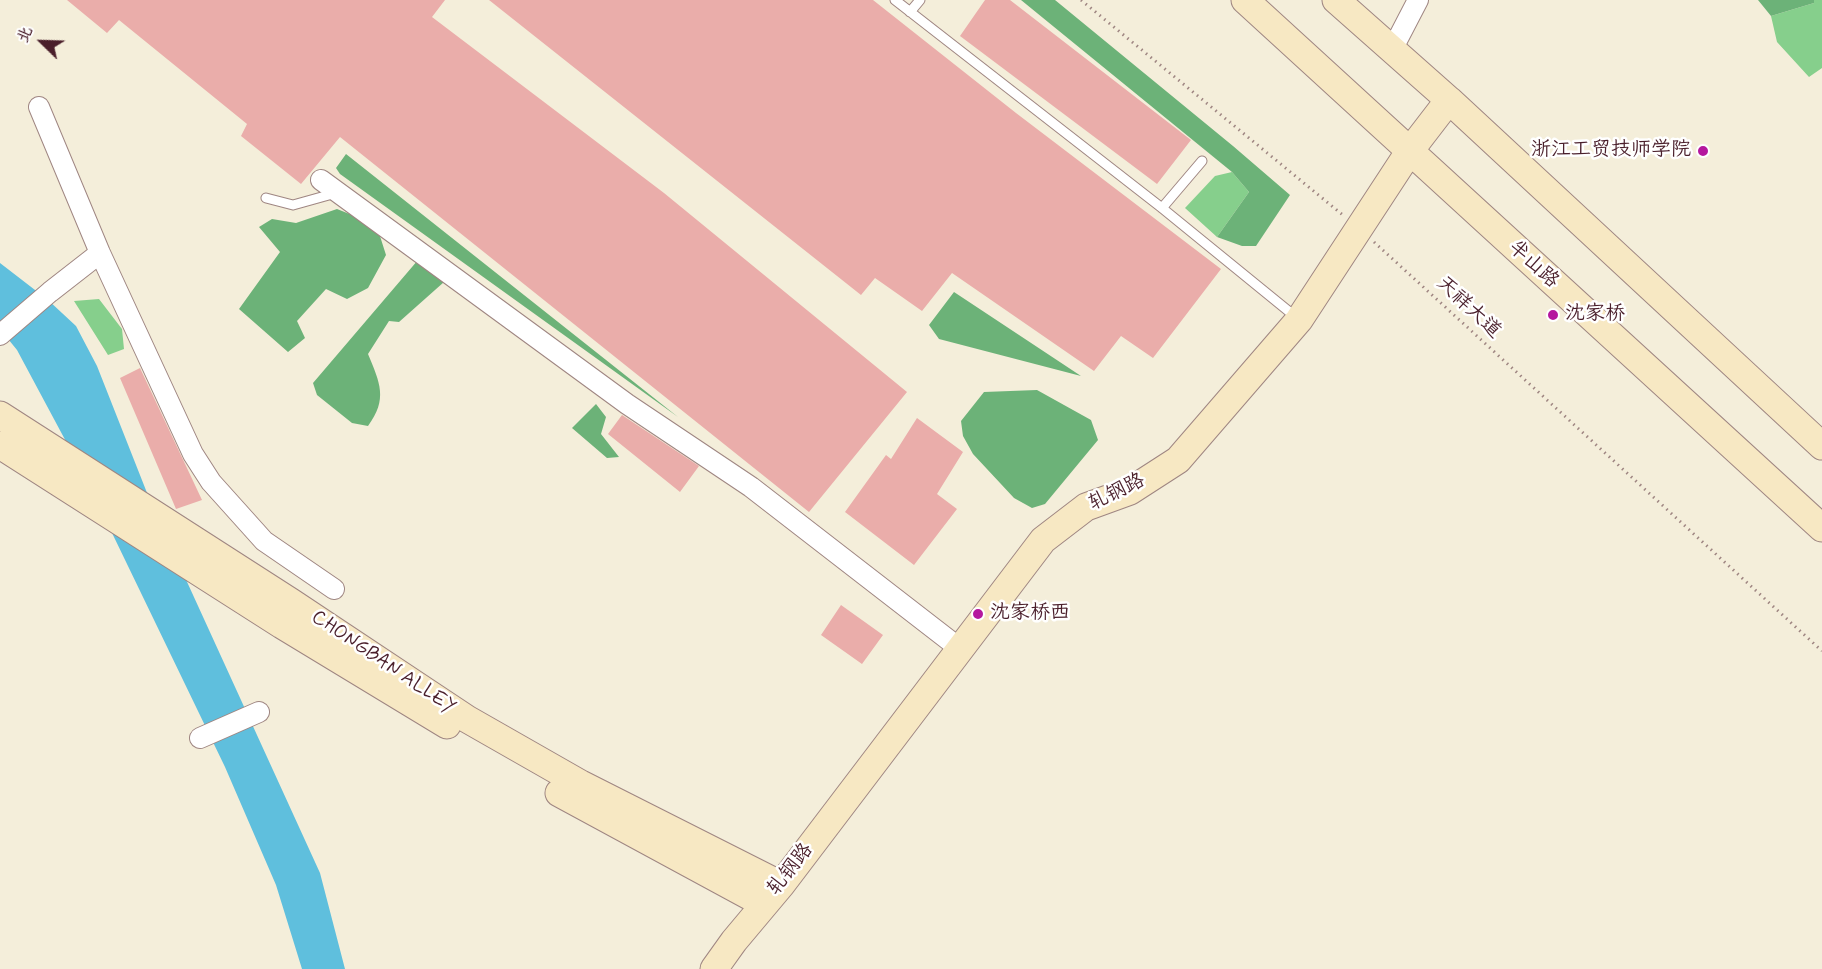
<!DOCTYPE html>
<html>
<head>
<meta charset="utf-8">
<style>
  body { margin:0 }
  #map { position:relative; width:1822px; height:969px; overflow:hidden; background:#f4eeda; font-family:Mynerve,"LXGW WenKai TC",sans-serif }
  canvas { display:block }
  .north { position:absolute; left:12px; top:12px; width:60px; height:60px; -webkit-text-stroke:4px #fff; paint-order:stroke; rotate:293deg; font-size:16px; font-weight:700; line-height:24px; text-align:center; color:#4a1f2b }
  .north::after { content:''; display:block; margin:auto; width:21px; height:27px; background:#4a1f2b; clip-path:polygon(50% 0,100% 100%,50% 72%,0 100%) }
</style>
</head>
<body>
<div id="map">
<canvas width="1822" height="969"></canvas>
<div class="north">北</div>
</div>
<script>
const c = document.querySelector('canvas').getContext('2d');
c.lineJoin = 'round';
function fill(path, color) {
  c.fillStyle = color;
  c.fill(path, 'evenodd');
}
function strokePath(path, color, width, dash) {
  c.strokeStyle = color;
  c.lineWidth = width;
  c.lineCap = dash ? 'butt' : 'round';
  c.setLineDash(dash || []);
  c.stroke(path);
}
function write(font, color, halo, rows, align = 'center') {
  c.font = font + ' Mynerve,"LXGW WenKai TC",sans-serif';
  c.lineWidth = 5;
  c.setLineDash([]);
  c.textBaseline = 'middle';
  c.strokeStyle = halo;
  c.fillStyle = color;
  for (const [text, x, y, turn = 0] of rows) {
    c.save();
    c.translate(x, y);
    c.rotate((+turn || 0) * Math.PI / 180);
    c.textAlign = isNaN(turn) ? turn : align;
    if (halo) c.strokeText(text, 0, 0);
    c.fillText(text, 0, 0);
    c.restore();
  }
}
fill(new Path2D(`
  M1814 0H1822V68L1809 77 1777 42 1771 16 1814 3Z
  M1232 172 1249 192 1217 237 1185 208 1215 176Z
  M99 299 122 329 124 349 108 355 74 301Z`), '#86cf8c');
fill(new Path2D(`
  M1021 0H1055L1233 146 1290 195 1256 246H1242L1217 237 1249 192 1232 172Z
  M1758 0H1814V3L1771 16Z
  M346 154 678 417 340 174 336 168Z
  M337 209 352 215 379 233 386 255 368 288 347 299 326 289 297 321 305 338 288 352 239 309 280 252 259 227 272 219 296 223Z
  M418 260 444 282 399 322 389 321 368 354C380 383 388 399 368 426L352 423 317 395 313 383Z
  M954 292 1081 376 939 339 929 325Z
  M1037 390 1091 420 1098 440 1045 504 1032 508 1014 498 973 454 963 436 961 421 984 392Z
  M596 404 606 417 601 434 619 457 607 458 572 428Z`), '#6cb278');
fill(new Path2D(`
  M0 263 48 300 76 326 97 366 151 503 320 873 345 969H302L276 885 225 767 85 477 17 350 0 329Z`), '#5fbfdd');
fill(new Path2D(`
  M67 0H445L432 17 664 193 907 392 809 512 340 137 301 184 241 136 247 124 119 20 107 33Z
  M489 0H873L1016 113 1221 269 1153 358 1121 336 1094 371 952 273 922 311 875 278 861 295Z
  M985 0H1010L1191 140 1157 184 960 36Z
  M140 368 202 500 176 509 120 378Z
  M622 415 699 466 680 492 608 434Z
  M917 418 963 452 937 494 957 509 914 565 845 512 886 455 891 459Z
  M841 605 883 635 862 664 821 635Z`), '#eaadaa');
const lane = new Path2D(`
  M895 0 1162 208 1297 318
  M910 12 920 0
  M266 198 293 205 336 193
  M1162 208 1202 161`);
const street = new Path2D(`
  M1392 50 1418 0
  M39 107 100 253 193 454 211 482 264 541 334 589
  M321 180 627 404 751 487 959 648
  M0 335 50 292 100 253
  M200 738 259 712`);
const secondary = new Path2D(`
  M1245 0 1822 528
  M1336 0 1449 100 1822 446
  M0 415 291 602 467 719 581 784 781 885
  M0 445 282 625 447 725
  M559 793 764 904
  M714 969 734 941 781 885 1043 540 1086 507 1130 491 1178 460 1299 320 1409 152 1449 100`);
strokePath(lane, '#9f8682', 11);
strokePath(street, '#9f8682', 22);
strokePath(secondary, '#9f8682', 29);
strokePath(new Path2D(`
  M1081 0 1344 216
  M1374 242 1822 651`), '#9f8682', 3, [1.5, 4.5]);
strokePath(lane, '#fff', 9);
strokePath(street, '#fff', 20);
strokePath(secondary, '#f7e8c3', 27);
for (const [x, y, r, color] of [
  [1703,151,6,"#b5179e"],
  [1553,315,6,"#b5179e"],
  [978,614,6,"#b5179e"]
]) {
  const dot = new Path2D();
  dot.arc(x, y, r, 0, 2 * Math.PI);
  c.fillStyle = color;
  c.fill(dot);
  strokePath(dot, '#fff', 2);
}
write('20px', '#4a1f2b', '#fff', [
  ["浙江工贸技师学院",1691,151,"right"],
  ["沈家桥",1565,315],
  ["沈家桥西",990,614]
], 'left');
write('20px', '#4a1f2b', '#fff', [
  ["半山路",1533,265,42],
  ["天祥大道",1468,308,43],
  ["轧钢路",1117,493,-26],
  ["CHONGBAN ALLEY",383,663,34],
  ["轧钢路",791,870,-52]
]);
</script>
</body>
</html>
